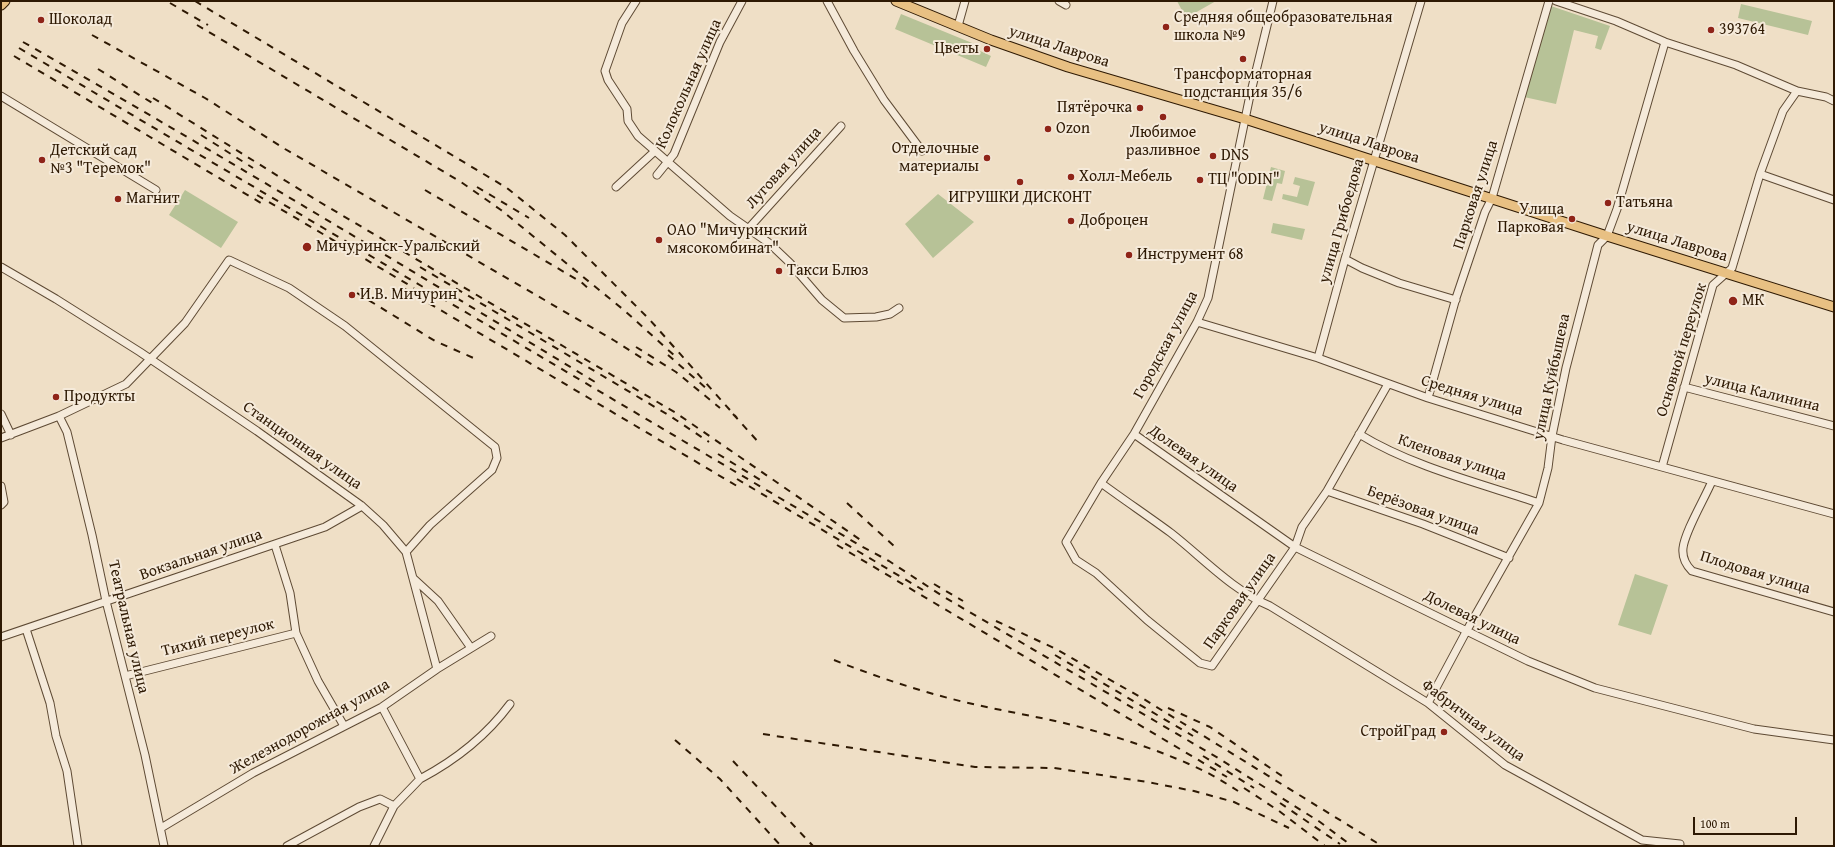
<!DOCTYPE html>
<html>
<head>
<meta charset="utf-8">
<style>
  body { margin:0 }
  #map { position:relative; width:1835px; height:847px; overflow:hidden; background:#efdfc6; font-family:"Gentium Book Plus",serif }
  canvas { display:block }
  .frame { position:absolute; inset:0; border:2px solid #2e1903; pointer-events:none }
  .scale { position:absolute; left:1693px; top:817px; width:104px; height:18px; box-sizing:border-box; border:2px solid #2e1903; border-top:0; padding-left:5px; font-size:12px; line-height:14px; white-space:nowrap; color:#2e1903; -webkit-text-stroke:3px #f5eada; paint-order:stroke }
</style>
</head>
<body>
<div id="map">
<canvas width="1835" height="847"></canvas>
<div class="frame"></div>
<div class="scale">100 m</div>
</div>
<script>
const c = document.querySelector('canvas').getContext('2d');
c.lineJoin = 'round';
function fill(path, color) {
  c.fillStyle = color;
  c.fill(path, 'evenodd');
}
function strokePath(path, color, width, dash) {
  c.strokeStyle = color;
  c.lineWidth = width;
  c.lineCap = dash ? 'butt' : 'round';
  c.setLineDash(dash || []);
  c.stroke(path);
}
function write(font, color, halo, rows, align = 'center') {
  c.font = font + ' "Gentium Book Plus",serif';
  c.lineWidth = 4;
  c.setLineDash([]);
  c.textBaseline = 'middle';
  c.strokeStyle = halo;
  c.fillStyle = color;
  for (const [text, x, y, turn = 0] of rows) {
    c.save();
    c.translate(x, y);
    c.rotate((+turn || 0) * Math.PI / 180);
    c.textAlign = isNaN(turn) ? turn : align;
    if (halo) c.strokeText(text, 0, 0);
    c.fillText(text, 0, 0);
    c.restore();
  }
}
fill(new Path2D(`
  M1177 1H1216L1186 18Z
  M1741 4 1812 21 1808 35 1738 18Z
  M1551 6 1610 26 1601 50 1595 48 1598 36 1574 30 1556 104 1524 97Z
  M901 14 977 45 976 49 991 56 986 67 895 29Z
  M1271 167 1285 171 1282 184 1277 183 1272 201 1263 199Z
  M1295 177 1315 182 1308 206 1282 199 1283 194 1297 197 1300 186 1293 184Z
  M185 190 238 222 221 248 169 215Z
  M938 194 974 222 933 258 905 224Z
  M1273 223 1305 229 1302 240 1271 233Z
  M1635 574 1668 585 1651 635 1618 625Z`), '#b7c297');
const minor = new Path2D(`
  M636 1 622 23 605 71 608 80 627 109 628 121 638 136 730 216 769 243 790 263 822 300 844 318 876 317 890 314 899 308
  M827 1 854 51 884 100 922 151
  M1059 1 1066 5
  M1273 1 1249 100 1208 298 1197 322 1134 434 1101 483 1066 542 1076 560 1096 573 1147 620 1200 663 1212 666 1295 547 1302 527 1327 491 1388 384
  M1556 1 1616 21 1665 42 1736 65 1797 91 1826 97 1834 101
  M958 26 965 1
  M1 96 156 190
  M1760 174 1834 200
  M657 175 674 154 720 42 742 1
  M616 187 655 151
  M748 229 841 126
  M1345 259 1362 268 1399 283 1456 300
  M1 267 56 299 140 352 257 431 362 506 383 525 406 552 437 669
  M1197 322 1318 358 1428 398 1563 440 1834 514
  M1318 358 1345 259 1421 1
  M1684 387 1834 426
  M1428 398 1456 298 1485 212 1492 198 1549 1
  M1 414 11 435
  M59 416 67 432 92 535 106 601 145 755 164 846
  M1134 434 1295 547 1528 661 1595 688 1754 729 1834 740
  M1359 434C1413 467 1479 483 1539 503
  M1 438 59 416 126 384 185 323 229 260 289 288 345 326 495 447 497 458 492 470 430 525 406 552
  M1662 467 1713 285 1732 268 1760 174 1783 111 1797 91
  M1712 481C1705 498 1685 531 1683 548 1682 557 1685 564 1692 571L1834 612
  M1101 483C1124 500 1148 516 1171 533 1203 558 1232 590 1270 606L1428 703 1505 765 1642 840 1680 844
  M1 486 4 502 1 505
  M1327 491 1423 524 1509 558
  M275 545 290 593 296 633 318 681 344 726
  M413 578 438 601 471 648
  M26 629 50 703 56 736 67 771 78 846
  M1 637 325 527 362 506
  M125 676 296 633
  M1428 703 1467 630 1539 503 1548 468 1552 436 1566 368 1598 245 1607 236 1617 209 1665 42
  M420 779C454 761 487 735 510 704
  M161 828 253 773 382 707 437 669 491 636
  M287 846 359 807 380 799 394 806
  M374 846 394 806 420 779 382 707`);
const major = new Path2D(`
  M896 1 991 40 1068 67 1245 119 1607 236 1834 307
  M1 5 5 1`);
strokePath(minor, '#5e4a34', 9);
strokePath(major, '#2e1903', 11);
strokePath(minor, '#f5eada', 7);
strokePath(major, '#e8c083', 9);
strokePath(new Path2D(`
  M195 1 507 188 565 235 650 320 737 418
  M170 3 208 25
  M197 25 461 182 501 210 625 311 676 357
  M92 35 205 98 285 149 615 341 656 367
  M23 42C218 153 409 269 600 385
  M19 48 861 546 889 561 944 597 1218 758 1320 822 1352 846
  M14 56 261 203
  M98 69 157 106
  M153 98 318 201 676 413 865 543
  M201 135 253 168
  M477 187 529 218
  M425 190 581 282 588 288
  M257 195 414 288
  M420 267 670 416 709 442
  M405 289 742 489
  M357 293 435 341 478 360
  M636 347 676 372 720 408
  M668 355 707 389
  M733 414 761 445
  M718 454 762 481
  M737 479 923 590
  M847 503 895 547
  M837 545 1227 777
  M934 584 963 601
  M996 621 1056 649 1142 698 1382 846
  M1055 655 1193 736
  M834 660C877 677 919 691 964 702 1006 712 1049 718 1091 730 1128 740 1169 754 1204 771 1216 777 1227 784 1238 791
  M1168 708 1210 727 1282 776
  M763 734 975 767 1054 768 1147 782 1194 791 1234 802 1289 828
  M675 740 720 779 781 846
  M1203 756 1254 788
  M733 761 813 846
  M1244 788 1279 811 1325 846
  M1280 803 1340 844`), '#2e1903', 2, [7, 7]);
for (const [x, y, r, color] of [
  [41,20,4,"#8f2418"],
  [1166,27,4,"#8f2418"],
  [1711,30,4,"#8f2418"],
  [987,49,4,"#8f2418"],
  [1243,59,4,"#8f2418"],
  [1140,108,4,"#8f2418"],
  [1163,117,4,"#8f2418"],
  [1048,129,4,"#8f2418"],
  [1213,156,4,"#8f2418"],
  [987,158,4,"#8f2418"],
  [42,160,4,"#8f2418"],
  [1071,177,4,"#8f2418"],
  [1200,180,4,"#8f2418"],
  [1020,182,4,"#8f2418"],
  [118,199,4,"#8f2418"],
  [1608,203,4,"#8f2418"],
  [1572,219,4,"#8f2418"],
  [1071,221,4,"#8f2418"],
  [659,240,4,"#8f2418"],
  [307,247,5,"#8f2418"],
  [1129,255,4,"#8f2418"],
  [779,271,4,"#8f2418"],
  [352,295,4,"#8f2418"],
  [1733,301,5,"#8f2418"],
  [56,397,4,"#8f2418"],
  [1444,732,4,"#8f2418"]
]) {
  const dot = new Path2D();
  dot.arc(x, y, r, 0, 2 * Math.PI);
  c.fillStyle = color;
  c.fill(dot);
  strokePath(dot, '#f5eada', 1.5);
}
write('16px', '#2e1903', '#f5eada', [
  ["Средняя общеобразовательная",1174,18],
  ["школа №9",1174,36],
  ["Шоколад",49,20],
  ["393764",1719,30],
  ["Цветы",979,49,"right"],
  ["Трансформаторная",1243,75,"center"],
  ["подстанция 35/6",1243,93,"center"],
  ["Пятёрочка",1132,108,"right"],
  ["Ozon",1056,129],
  ["Любимое",1163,133,"center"],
  ["разливное",1163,151,"center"],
  ["Отделочные",979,149,"right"],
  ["материалы",979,167,"right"],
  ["Детский сад",50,151],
  ["№3 \"Теремок\"",50,169],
  ["DNS",1221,156],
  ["Холл-Мебель",1079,177],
  ["ТЦ \"ODIN\"",1208,180],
  ["ИГРУШКИ ДИСКОНТ",1020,198,"center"],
  ["Магнит",126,199],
  ["Татьяна",1616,203],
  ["Улица",1564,210,"right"],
  ["Парковая",1564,228,"right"],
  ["Доброцен",1079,221],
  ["ОАО \"Мичуринский",667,231],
  ["мясокомбинат\"",667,249],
  ["Мичуринск-Уральский",316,247],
  ["Инструмент 68",1137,255],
  ["Такси Блюз",787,271],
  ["И.В. Мичурин",360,295],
  ["МК",1742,301],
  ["Продукты",64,397],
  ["СтройГрад",1436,732,"right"]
], 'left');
write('16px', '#2e1903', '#f5eada', [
  ["улица Лаврова",1059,47,18],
  ["Колокольная улица",689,84,-66],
  ["улица Лаврова",1369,143,18],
  ["Луговая улица",784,168,-48],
  ["Парковая улица",1476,195,-72],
  ["улица Грибоедова",1342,221,-74],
  ["улица Лаврова",1677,242,17],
  ["Городская улица",1166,345,-62],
  ["Основной переулок",1682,350,-73],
  ["улица Куйбышева",1552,377,-78],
  ["улица Калинина",1762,393,14],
  ["Средняя улица",1472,396,17],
  ["Станционная улица",302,446,35],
  ["Кленовая улица",1452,458,19],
  ["Долевая улица",1193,459,35],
  ["Берёзовая улица",1423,511,20],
  ["Вокзальная улица",201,555,-19],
  ["Плодовая улица",1755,573,17],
  ["Парковая улица",1240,601,-55],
  ["Долевая улица",1472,618,26],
  ["Театральная улица",128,627,77],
  ["Тихий переулок",218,638,-14],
  ["Фабричная улица",1473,721,37],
  ["Железнодорожная улица",310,727,-29]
]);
</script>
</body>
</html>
